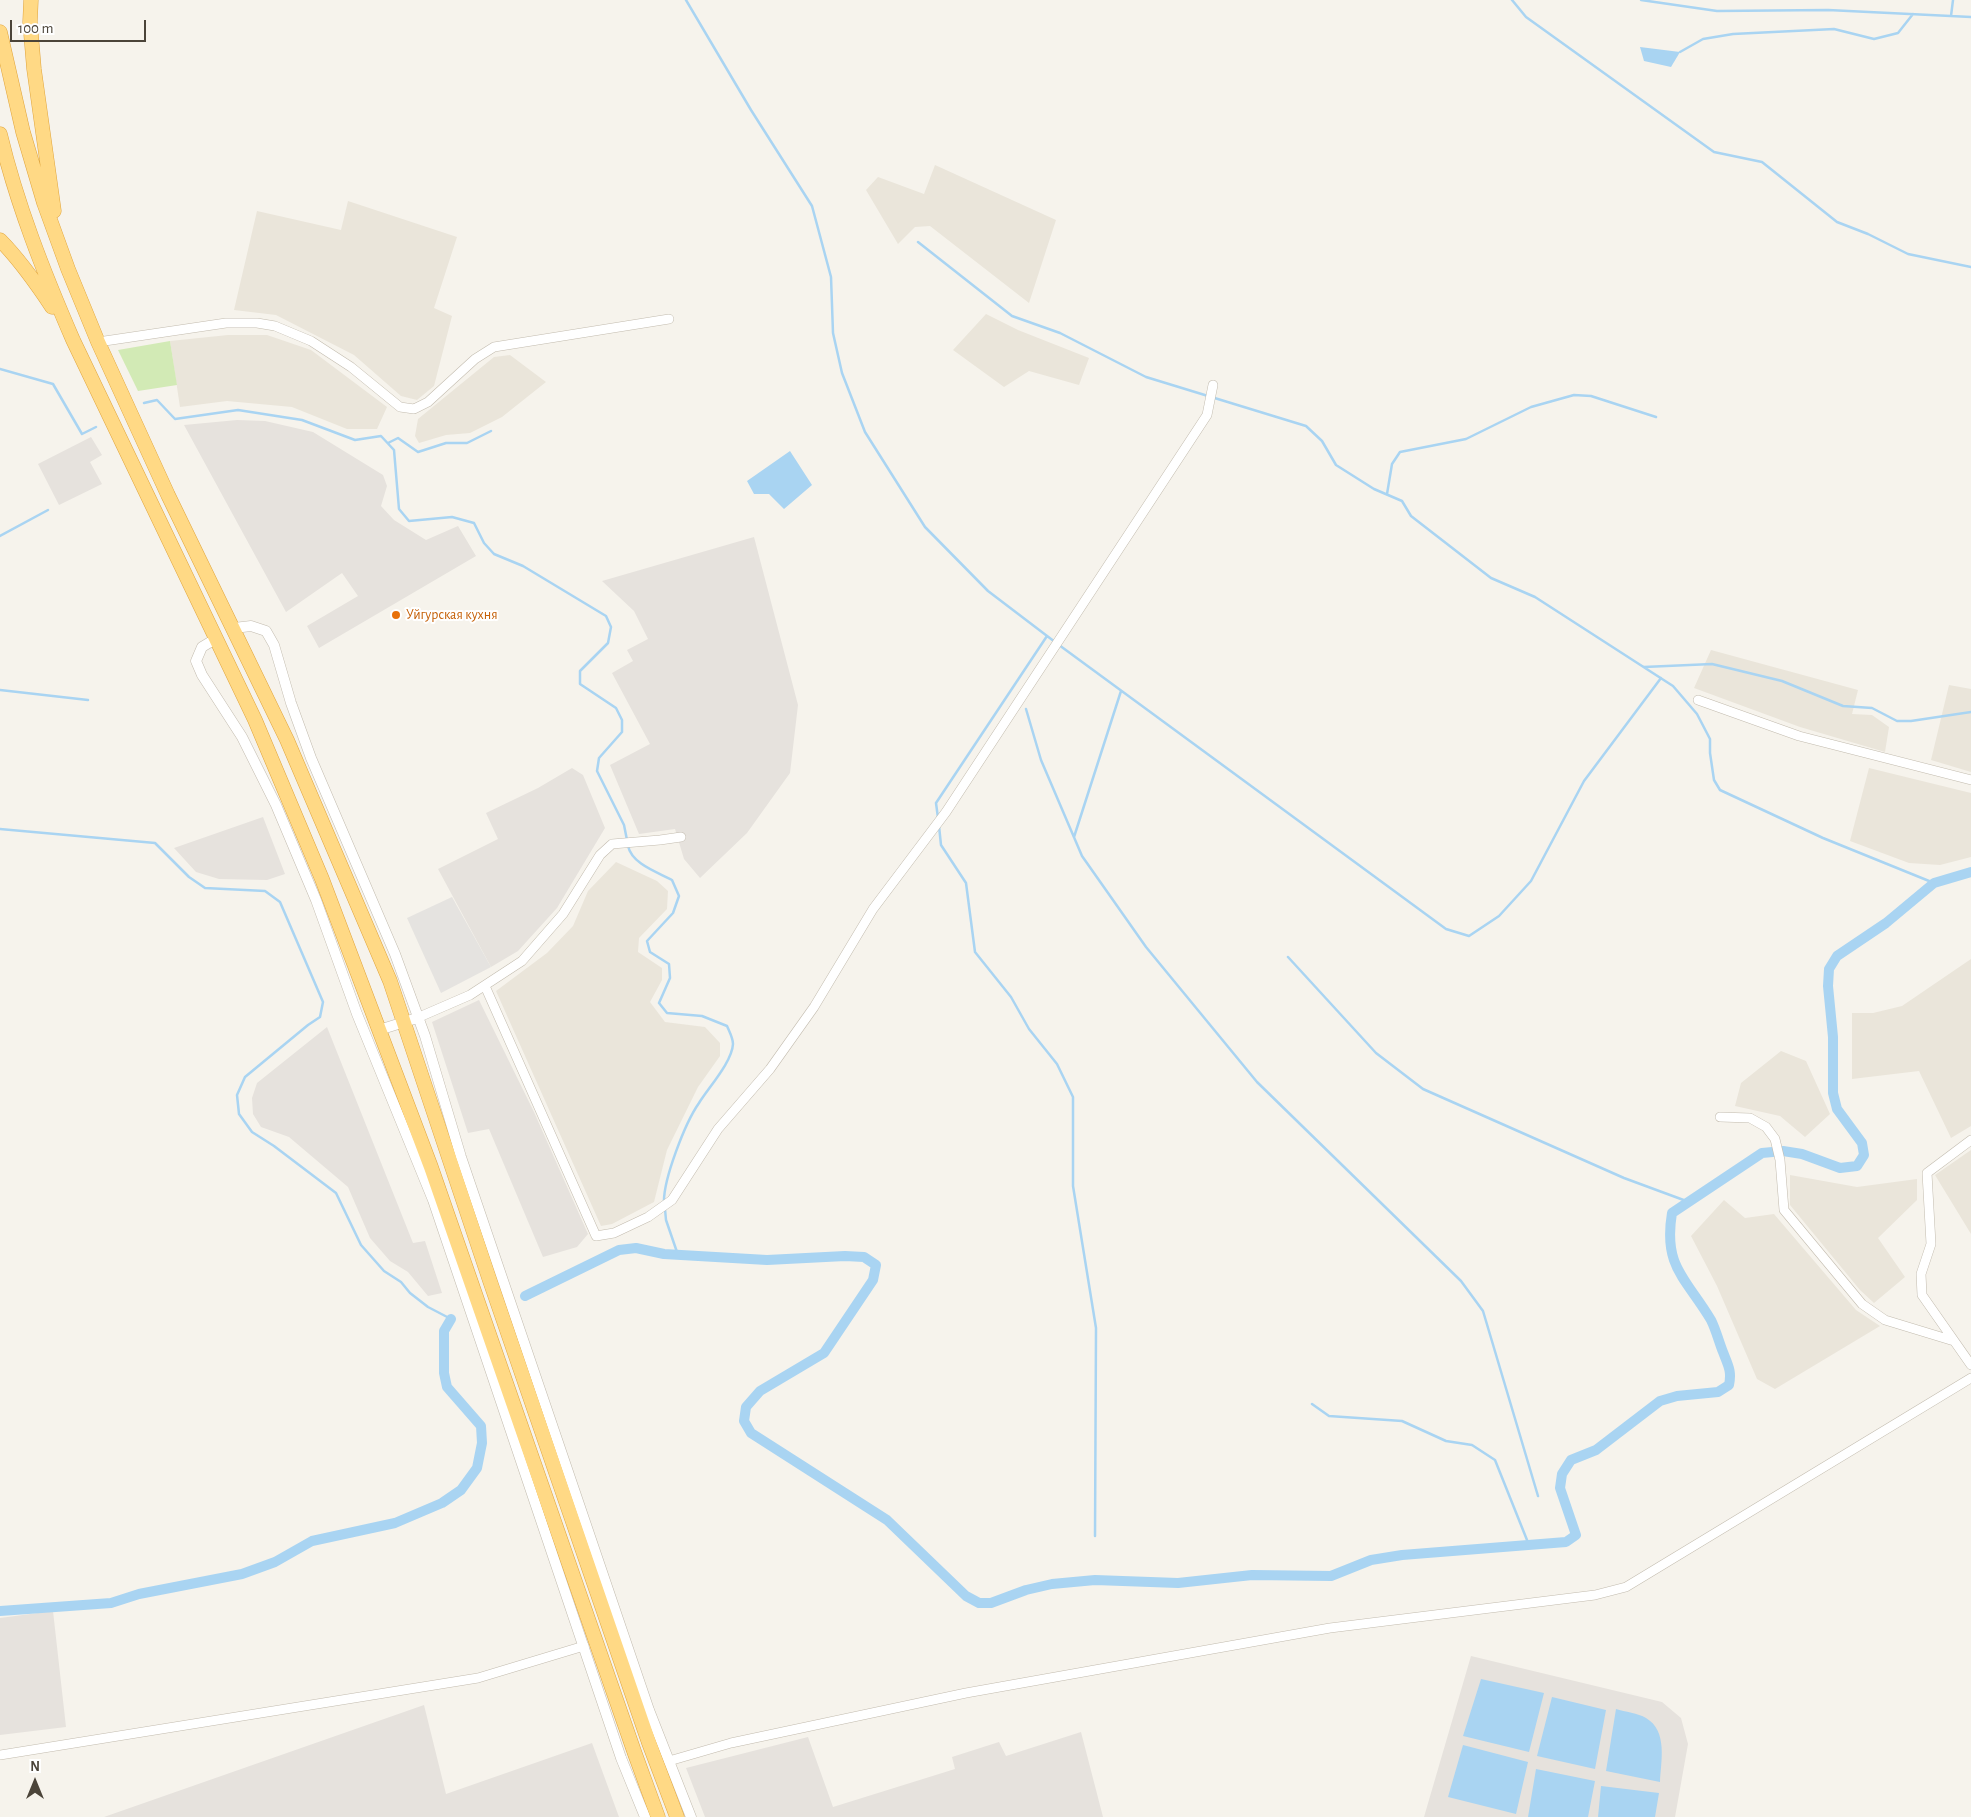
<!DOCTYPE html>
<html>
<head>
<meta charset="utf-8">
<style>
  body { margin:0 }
  #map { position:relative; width:1971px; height:1817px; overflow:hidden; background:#f6f3ec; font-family:"Alegreya Sans",sans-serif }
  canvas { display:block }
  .north { position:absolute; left:10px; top:1757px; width:50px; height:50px; -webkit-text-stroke:4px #fff; paint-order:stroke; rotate:0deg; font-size:14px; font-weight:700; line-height:20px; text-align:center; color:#4b4439 }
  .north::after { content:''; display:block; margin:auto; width:18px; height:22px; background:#4b4439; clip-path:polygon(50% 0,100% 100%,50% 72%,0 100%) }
  .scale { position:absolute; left:10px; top:20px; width:136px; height:22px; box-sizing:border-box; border:2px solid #4b4439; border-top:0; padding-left:6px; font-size:15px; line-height:18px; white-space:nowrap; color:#4b4439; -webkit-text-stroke:4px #fff; paint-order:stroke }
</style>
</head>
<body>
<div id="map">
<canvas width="1971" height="1817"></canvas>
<div class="north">N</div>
<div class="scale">100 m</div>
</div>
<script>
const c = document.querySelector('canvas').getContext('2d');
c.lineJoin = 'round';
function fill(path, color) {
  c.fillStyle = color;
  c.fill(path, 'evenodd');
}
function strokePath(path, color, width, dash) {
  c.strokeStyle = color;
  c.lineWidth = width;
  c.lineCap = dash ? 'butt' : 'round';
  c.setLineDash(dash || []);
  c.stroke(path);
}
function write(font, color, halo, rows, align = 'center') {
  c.font = font + ' "Alegreya Sans",sans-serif';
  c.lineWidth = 4;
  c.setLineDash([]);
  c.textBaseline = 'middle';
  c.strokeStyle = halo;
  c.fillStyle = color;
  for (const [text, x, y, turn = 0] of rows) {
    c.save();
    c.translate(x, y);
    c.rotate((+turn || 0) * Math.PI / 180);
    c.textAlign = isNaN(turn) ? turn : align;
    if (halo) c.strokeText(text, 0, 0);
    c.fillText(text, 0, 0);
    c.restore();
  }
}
fill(new Path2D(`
  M935 165 1056 220 1029 303 930 226 915 227 898 244 866 190 878 177 924 194Z
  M348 201 457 237 434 308 452 316 434 386 417 400 401 396 354 355 276 315 234 310 257 211 341 230Z
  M986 314 1018 330 1089 358 1079 385 1029 371 1004 387 953 350Z
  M228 335H267L311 350 387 407 377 429H347L292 407 227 401 180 407 170 341Z
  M510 355 546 382 502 417 470 433 446 435 419 443 415 436 418 419 494 357Z
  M1711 650 1858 690 1852 714 1872 715 1889 727 1885 752 1800 727 1694 688Z
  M1949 685 1971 689V772L1931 760Z
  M1869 768 1971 793V857L1940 865 1909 863 1850 841Z
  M616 862 657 881 668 891 667 909 639 938 638 952 662 968V980L650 1002 665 1022 705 1027 720 1043V1056L698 1087 667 1150 654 1202 612 1224 601 1226 496 991 547 953 573 926 588 891Z
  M1971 959V1126L1951 1138 1919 1071 1852 1079V1013H1873L1902 1006Z
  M1781 1051 1806 1061 1830 1114 1805 1137 1780 1116 1735 1106 1741 1083Z
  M1971 1150V1234L1935 1175Z
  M1790 1175 1857 1187 1917 1179V1200L1878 1238 1905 1277 1874 1303 1860 1290 1790 1205Z
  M1724 1200 1745 1218 1774 1214 1856 1310 1880 1326 1775 1389 1757 1379 1717 1286 1691 1236Z`), '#eae5da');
fill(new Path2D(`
  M237 420 265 421 313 432 383 475 387 486 381 506 394 520 426 540 458 526 476 556 319 648 307 626 358 596 342 573 286 612 184 425Z
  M91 437 102 455 90 462 102 484 59 505 38 464Z
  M754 537 798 705 790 773 747 833 700 878 684 859 675 829 639 834 610 765 650 744 612 673 633 661 627 650 648 639 634 611 602 581Z
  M572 768 583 775 605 828 557 908 518 951 491 967 438 869 498 839 486 813 538 788Z
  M263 817 285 874 267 880 219 879 196 872 174 848Z
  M479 1000 534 1112 588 1234 577 1247 543 1257 489 1129 468 1133 432 1022Z
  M327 1027 413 1243 425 1241 442 1293 428 1296 408 1272 390 1261 370 1238 348 1187 289 1137 261 1127 253 1114 252 1098 257 1083Z
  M53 1611 66 1727 0 1735V1618Z
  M1471 1656 1662 1702 1681 1718 1688 1744 1675 1817H1424Z
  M424 1705 446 1794 592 1743 619 1817H104Z
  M1081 1732 1103 1817H705L686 1768 808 1737 833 1807 955 1769 952 1757 999 1742 1006 1756Z`), '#e6e2dd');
fill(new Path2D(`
  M170 341 177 385 138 391 118 350Z`), '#d2eab5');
fill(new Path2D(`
  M452 897 491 967 441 993 407 918Z`), '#e5e3e0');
fill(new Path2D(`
  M1640 47 1680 52 1671 67 1644 61Z
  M790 451 812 485 784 509 769 494H754L747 481Z
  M1481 1679 1544 1693 1529 1752 1463 1736Z
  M1552 1697 1606 1710 1595 1769 1537 1756Z
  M1616 1709C1625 1712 1638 1713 1646 1718 1668 1731 1661 1761 1660 1782L1606 1771Z
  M1463 1745 1528 1762 1516 1814 1448 1797Z
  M1536 1769 1595 1781 1588 1817H1528Z
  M1601 1786 1659 1793 1655 1817H1598Z`), '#a9d4f2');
strokePath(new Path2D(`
  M686 0 751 110 812 206 831 277 833 333 842 373 865 432 925 527 988 591 1055 642
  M1512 0 1526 17 1714 152 1762 162 1837 222 1868 234 1908 254 1971 267
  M1641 0 1717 11 1828 10 1971 17
  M1951 16 1953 0
  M1680 52 1703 39 1733 34 1834 29 1874 39 1898 33 1913 14
  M918 242 1012 316 1060 333 1146 377 1306 426 1322 441 1336 465 1374 489 1402 501 1411 516 1491 578 1535 597 1673 686 1697 714 1710 739V753L1714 780 1720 790 1823 838 1934 883
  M0 369 53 384 82 434 96 427
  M144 403 157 400 175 419 238 410 302 420 355 440 381 436 394 450 399 509 409 521 452 517 474 523 484 543 494 554 523 566 606 616 611 627 608 643 580 671V684L616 708 622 720V732L599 758 597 771 624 825 627 840
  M388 443 398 438 418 452 446 443H467L491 431
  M1387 494 1392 464 1400 452 1466 439 1531 407 1574 395 1591 396 1656 417
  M0 536 48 510
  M1059 645 1446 929 1469 936 1499 916 1531 881 1584 781 1661 678
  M1644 667 1712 664 1782 681 1843 706 1872 708 1897 721H1911L1971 712
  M0 690 88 700
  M1026 709 1041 760 1082 856 1146 947 1257 1082 1461 1281 1483 1311 1538 1496
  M938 818 936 803 1047 636
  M939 826 941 845 966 883 975 952 1011 997 1029 1029 1057 1064 1073 1097V1186L1096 1328 1095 1536
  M0 829 155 843 189 877 205 888 265 891 280 902 323 1002 320 1017 308 1025 245 1077 237 1095 239 1114 252 1132 274 1146 336 1193 361 1245 384 1271 401 1282 410 1293 428 1307 451 1319
  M1074 837 1121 691
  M628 846C632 864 657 872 672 880L679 896 673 913 647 941 650 952 669 964 670 978 659 1003 667 1013 702 1016 727 1026C729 1031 733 1038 733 1044 732 1062 709 1087 699 1103 685 1123 663 1180 664 1203
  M1288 957 1376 1053 1423 1089 1624 1178 1689 1202
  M665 1209 666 1220 678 1255
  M1312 1404 1329 1416 1402 1421 1446 1441 1472 1445 1495 1460 1529 1545`), '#a9d4f2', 2.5);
strokePath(new Path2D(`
  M525 1296 619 1250 636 1248 664 1254 767 1260 845 1256 864 1257 876 1265 873 1280 824 1353 760 1391 746 1407 744 1421 751 1433 887 1520 966 1596 979 1603H991L1026 1590 1052 1584 1095 1580 1178 1583 1252 1575 1331 1576 1371 1560 1402 1555 1566 1542 1576 1535 1560 1488 1562 1474 1571 1460 1596 1450 1660 1401 1677 1396 1718 1392 1729 1385C1732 1371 1728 1365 1723 1352 1719 1342 1716 1330 1711 1320 1686 1278 1663 1267 1672 1213L1762 1153 1783 1151 1802 1154 1840 1168 1857 1166 1864 1155 1862 1143 1837 1109 1833 1093V1037L1828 986 1829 969 1837 956 1886 923 1934 883 1971 872
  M0 1611 111 1603 139 1594 242 1574 275 1562 312 1541 395 1523 442 1503 461 1490 477 1468 482 1443 481 1426 447 1387 444 1373V1331L451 1319`), '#a9d4f2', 10);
const minor = new Path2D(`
  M98 342 226 323H257L275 326 311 341 351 367 400 407 414 409 428 402 475 359 494 347 669 319
  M1698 700 1799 736 1971 780
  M485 986 596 1236 614 1233 648 1217 672 1200 718 1129 770 1069 814 1007 873 909 946 812 1207 415 1213 385
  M417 1018 470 995 522 961 563 914 600 855 612 844 660 840 681 837
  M1720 1117 1750 1118 1766 1127 1775 1139 1780 1160 1784 1210 1862 1304 1885 1320 1954 1341
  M1971 1140 1927 1173 1931 1244 1921 1274 1922 1295 1971 1365
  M0 1755 478 1678 584 1646
  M669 1761 731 1743 966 1693 1330 1628 1595 1595 1626 1587 1971 1378`);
const tertiary = new Path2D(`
  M234 628 251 626 266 631 274 645 291 703 311 758 395 954 425 1036 461 1157 649 1710 691 1817
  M217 638 202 647 196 661 202 675 242 737 276 805 316 900 357 1014 433 1200 621 1758 645 1817
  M379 1030 417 1018`);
const trunk = new Path2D(`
  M31 0 30 22 34 69 54 211
  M0 32 23 132 44 203 68 269 98 342 168 495 287 740 390 981 490 1281 649 1743 677 1817
  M0 134C17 205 44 273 73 340L255 720 322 879 431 1167 635 1754 658 1817
  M0 240C20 260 36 283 52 307`);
strokePath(minor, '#c2bbae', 10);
strokePath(tertiary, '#c2bbae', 11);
strokePath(trunk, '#e0a43c', 15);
strokePath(minor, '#fff', 9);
strokePath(tertiary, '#fff', 10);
strokePath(trunk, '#ffd985', 14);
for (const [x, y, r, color] of [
  [396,615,5,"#e8710a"]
]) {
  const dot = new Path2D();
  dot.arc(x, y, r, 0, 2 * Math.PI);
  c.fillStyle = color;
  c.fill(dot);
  strokePath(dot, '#fff', 2);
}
write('14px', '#c56008', '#fff', [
  ["Уйгурская кухня",406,615]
], 'left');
</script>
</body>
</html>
